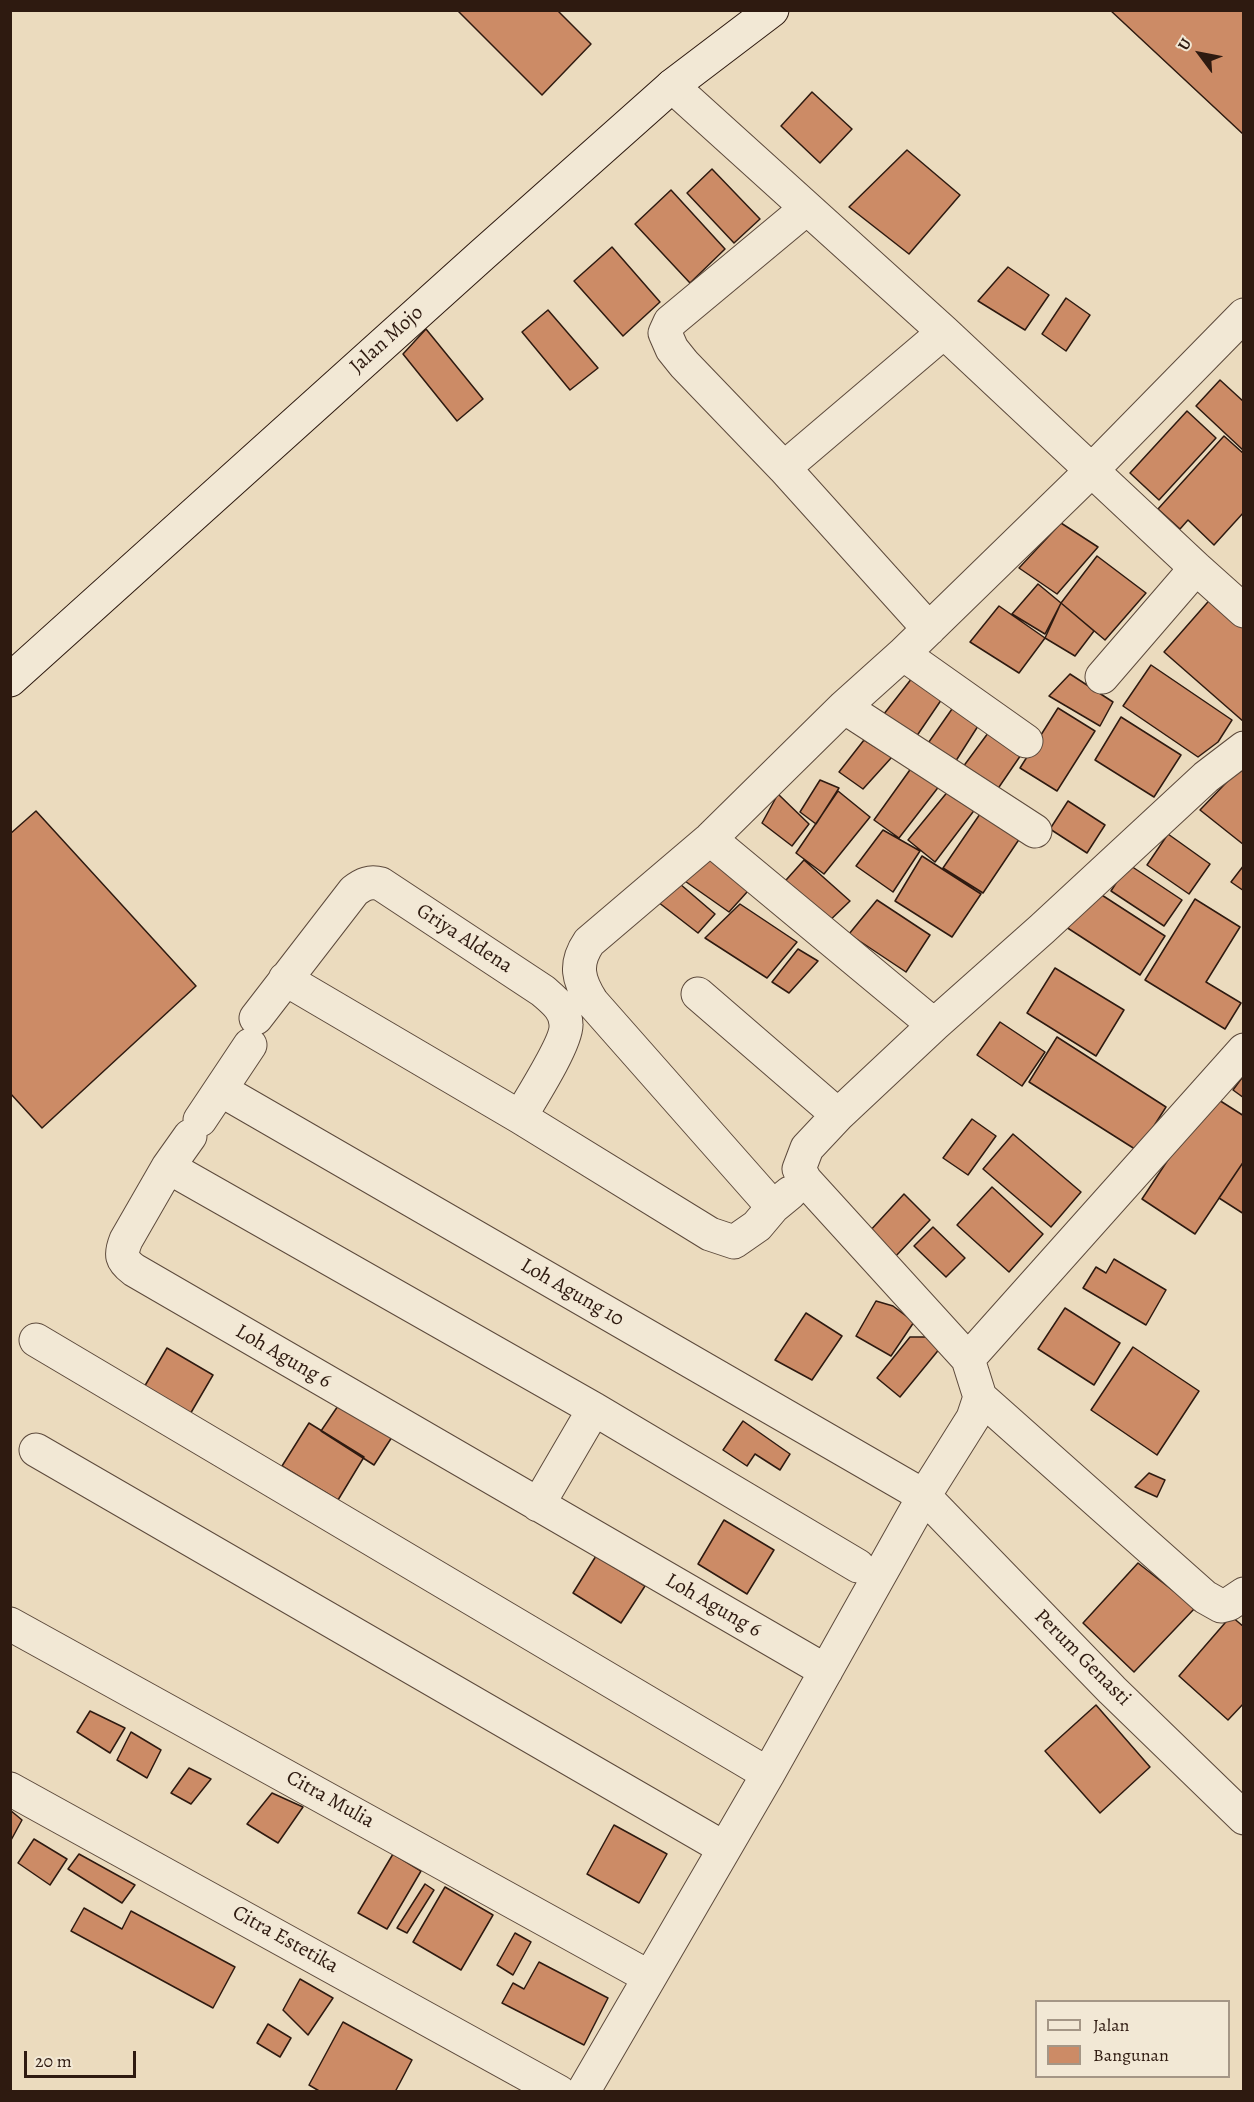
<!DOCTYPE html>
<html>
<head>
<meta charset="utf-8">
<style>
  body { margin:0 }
  #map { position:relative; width:1254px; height:2102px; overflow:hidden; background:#ebdbbe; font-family:Alegreya,serif }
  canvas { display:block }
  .frame { position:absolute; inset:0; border:12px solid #2e1a10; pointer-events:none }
  .legend { position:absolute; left:1035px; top:2000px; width:195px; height:78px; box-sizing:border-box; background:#f2e8d5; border:2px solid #a49686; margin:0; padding:8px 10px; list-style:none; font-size:18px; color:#2e1a10 }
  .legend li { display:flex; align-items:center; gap:12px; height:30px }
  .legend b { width:30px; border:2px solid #a49686 }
  .north { position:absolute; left:1170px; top:24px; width:60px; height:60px; -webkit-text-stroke:4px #f2e8d5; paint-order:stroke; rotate:302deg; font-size:16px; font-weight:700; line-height:24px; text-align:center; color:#2e1a10 }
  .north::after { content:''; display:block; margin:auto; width:21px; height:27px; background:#2e1a10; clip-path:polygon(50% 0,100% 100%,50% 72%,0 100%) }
  .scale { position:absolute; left:24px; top:2051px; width:112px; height:27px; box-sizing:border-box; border:3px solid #2e1a10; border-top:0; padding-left:8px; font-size:18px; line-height:21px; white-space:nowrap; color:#2e1a10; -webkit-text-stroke:4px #f2e8d5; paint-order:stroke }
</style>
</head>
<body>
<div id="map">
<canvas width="1254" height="2102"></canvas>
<div class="frame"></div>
<ul class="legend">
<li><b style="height:8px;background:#f2e8d5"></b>Jalan</li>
<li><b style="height:16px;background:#cc8b66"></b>Bangunan</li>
</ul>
<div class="north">U</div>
<div class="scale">20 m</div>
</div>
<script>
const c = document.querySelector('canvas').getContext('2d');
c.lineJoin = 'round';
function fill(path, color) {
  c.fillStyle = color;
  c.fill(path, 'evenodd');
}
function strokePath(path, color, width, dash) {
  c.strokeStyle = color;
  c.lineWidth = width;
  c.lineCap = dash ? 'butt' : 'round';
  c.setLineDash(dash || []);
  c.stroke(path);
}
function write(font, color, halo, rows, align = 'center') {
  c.font = font + ' Alegreya,serif';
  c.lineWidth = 4.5;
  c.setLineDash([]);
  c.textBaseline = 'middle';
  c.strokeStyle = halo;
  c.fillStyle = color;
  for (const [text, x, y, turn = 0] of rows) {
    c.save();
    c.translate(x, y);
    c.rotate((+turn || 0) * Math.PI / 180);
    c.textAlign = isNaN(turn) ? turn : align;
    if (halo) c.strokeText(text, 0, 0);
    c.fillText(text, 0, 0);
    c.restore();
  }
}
const building = new Path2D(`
  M457 10H557L591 44 542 95Z
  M1110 10H1244V135Z
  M812 92 852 129 820 163 781 126Z
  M907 150 960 195 909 254 849 207Z
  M712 169 760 219 734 243 687 193Z
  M671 190 725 249 690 283 635 224Z
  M612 247 660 302 623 336 574 281Z
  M1008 267 1049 295 1025 330 978 301Z
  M1066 298 1090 315 1066 351 1042 334Z
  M548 310 598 368 570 390 522 332Z
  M426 329 483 399 457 421 403 354Z
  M1220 380 1244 402V451L1196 406Z
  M1187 411 1216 438 1159 500 1130 473Z
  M1224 436 1244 454V512L1214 545 1188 520 1180 529 1158 509Z
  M1061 523 1098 547 1057 594 1019 568Z
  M1097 556 1146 593 1105 640 1061 603Z
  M1038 584 1061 603 1045 634 1012 614Z
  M1214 595 1244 621V722L1164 652Z
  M1061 603 1094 631 1075 656 1045 638Z
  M999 606 1045 638 1019 673 970 642Z
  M1151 665 1232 720 1218 742 1198 757 1123 706Z
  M916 673 948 690 914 740 880 719Z
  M1070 674 1113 702 1100 726 1049 696Z
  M959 699 985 715 952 767 924 749Z
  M1058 708 1095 731 1057 791 1020 768Z
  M1121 717 1181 755 1154 797 1095 760Z
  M994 725 1025 749 997 790 960 771Z
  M864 740 892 757 863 789 839 772Z
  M1244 764V845L1200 810Z
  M912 767 940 785 899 838 874 820Z
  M820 780 839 788 816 824 800 812Z
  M954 784 979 804 935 862 908 840Z
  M838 791 870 817 824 874 796 853Z
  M778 794 809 824 792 846 762 823Z
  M1068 801 1105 825 1087 853 1050 829Z
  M36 811 196 986 42 1128 10 1093V834Z
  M980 814 1020 838 983 893 943 868Z
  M883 830 920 851 893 892 856 866Z
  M1168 834 1210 864 1189 894 1147 865Z
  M713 843 757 881 729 912 682 879Z
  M922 856 981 894 952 937 895 901Z
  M804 860 850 901 824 926 778 889Z
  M1128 864 1182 900 1164 926 1111 891Z
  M1244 865V891L1231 882Z
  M673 878 715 914 698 933 658 902Z
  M1091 888 1165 936 1140 975 1066 927Z
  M1195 899 1240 927 1206 982 1241 1003 1225 1029 1145 980Z
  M877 900 930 935 906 972 849 934Z
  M740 904 797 942 767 978 705 938Z
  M798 949 818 961 789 993 772 982Z
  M1055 968 1124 1010 1096 1056 1027 1013Z
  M1000 1022 1045 1052 1022 1086 977 1055Z
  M1057 1037 1166 1107 1138 1151 1029 1082Z
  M1244 1075V1098L1233 1090Z
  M1211 1095 1244 1116V1161L1195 1234 1142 1199Z
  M972 1119 996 1136 968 1175 943 1158Z
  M1013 1134 1081 1192 1051 1227 983 1169Z
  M1244 1161V1214L1219 1198Z
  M992 1187 1043 1234 1009 1272 957 1225Z
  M904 1194 930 1220 894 1258 868 1233Z
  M933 1227 965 1258 946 1277 914 1246Z
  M1114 1259 1166 1290 1146 1325 1083 1288 1096 1267 1106 1273Z
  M876 1301 893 1306 914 1322 891 1356 856 1336Z
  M1065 1308 1120 1343 1094 1385 1038 1349Z
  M806 1313 842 1336 812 1380 775 1360Z
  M910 1337H929L941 1347 900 1397 877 1378Z
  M1133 1347 1199 1391 1157 1455 1091 1410Z
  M167 1348 213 1375 189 1416 143 1389Z
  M340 1403 392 1437 374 1465 321 1431Z
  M743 1421 790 1454 780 1470 755 1454 747 1466 723 1450Z
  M309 1423 364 1457 338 1500 282 1466Z
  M1149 1473 1165 1480 1157 1497 1135 1487Z
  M724 1520 774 1550 747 1594 698 1564Z
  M596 1556 645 1586 621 1623 573 1593Z
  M1138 1563 1195 1608 1134 1672 1083 1623Z
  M1231 1616 1244 1627V1703L1228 1720 1179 1676Z
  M1096 1705 1150 1767 1100 1813 1045 1751Z
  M90 1711 125 1728 110 1753 77 1732Z
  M131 1732 161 1750 147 1778 117 1760Z
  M189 1768 211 1779 191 1804 171 1793Z
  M272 1793 303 1807 278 1843 247 1824Z
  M10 1810 22 1820 10 1842Z
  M614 1825 667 1854 639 1903 587 1874Z
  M34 1839 67 1859 50 1885 18 1863Z
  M79 1854 135 1885 122 1903 68 1869Z
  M393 1854 421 1871 387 1929 358 1913Z
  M425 1884 434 1890 407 1933 397 1928Z
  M445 1887 493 1915 461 1970 413 1942Z
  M84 1908 122 1929 131 1911 235 1967 213 2008 71 1931Z
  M515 1933 531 1942 513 1975 497 1965Z
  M539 1962 608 1998 584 2045 502 2003 513 1983 524 1989Z
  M300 1979 333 1998 308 2035 283 2010Z
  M343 2022 412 2060 395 2092H321L309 2085Z
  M268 2024 291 2038 280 2057 257 2043Z`);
fill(building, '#cc8b66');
strokePath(building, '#2e1a10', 1.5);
const street = new Path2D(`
  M672 86 944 332 1196 568 1244 611
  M807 208 670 322 665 333 672 349 684 364 784 468 944 332
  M784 468 929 629
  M903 654 1026 741
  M1102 677 1196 568
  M844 707 1035 831
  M710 839 934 1025
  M285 979 520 1117 710 1234 734 1242 757 1226 773 1207 790 1193
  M698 994 838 1115
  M256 1018 354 891C363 884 370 881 381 884L543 991C553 1000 566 1009 566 1025 567 1042 530 1100 520 1117
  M221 1090 924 1496 1112 1690 1244 1818
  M200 1120 250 1045
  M190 1136 168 1167 126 1240C120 1255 121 1260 134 1270L826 1671
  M168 1167 594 1409 858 1566
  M773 1207 592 1002C578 980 574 964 589 942L710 839 844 707 903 654 1091 471 1244 315
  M36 1340 768 1774
  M968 1359 1244 1050
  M980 1397 1205 1597 1221 1606 1229 1604 1244 1594
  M36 1450 724 1848
  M538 1505 594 1409
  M10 1624 649 1977
  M10 1789 559 2092
  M583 2092 768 1774 924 1496 973 1418 980 1397 968 1359 805 1180 799 1169 807 1148 838 1115 934 1025 1042 929 1206 777 1244 748`);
const secondary = new Path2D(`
  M10 680 482 255 672 86 772 10`);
strokePath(street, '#5d4a3c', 35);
strokePath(secondary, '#2e1a10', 35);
strokePath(street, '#f2e8d5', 33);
strokePath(secondary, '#f2e8d5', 33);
write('21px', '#2e1a10', '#f2e8d5', [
  ["Jalan Mojo",387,340,-42],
  ["Griya Aldena",464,939,33],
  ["Loh Agung 10",572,1293,30],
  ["Loh Agung 6",283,1357,30],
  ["Loh Agung 6",713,1606,30],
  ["Perum Genasti",1082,1658,45],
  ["Citra Mulia",330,1800,29],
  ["Citra Estetika",285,1940,29]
]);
</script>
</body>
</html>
